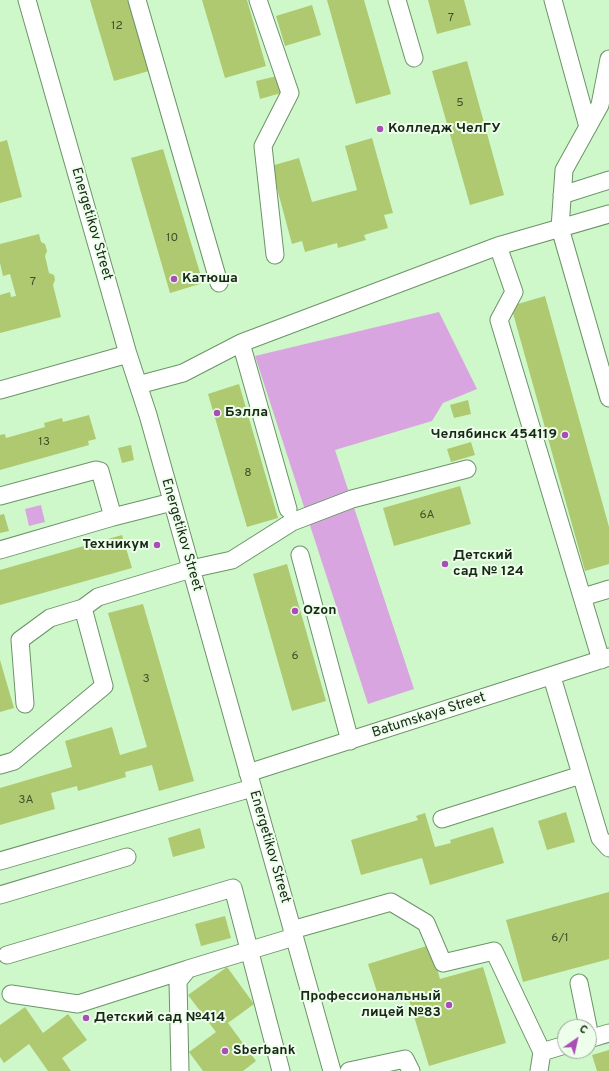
<!DOCTYPE html>
<html>
<head>
<meta charset="utf-8">
<style>
  body { margin:0 }
  #map { position:relative; width:609px; height:1071px; overflow:hidden; background:#cef8ca; font-family:Overpass,sans-serif }
  canvas { display:block }
  .north { position:absolute; left:557px; top:1019px; width:40px; height:40px; box-sizing:border-box; background:#edfeeb; border:1px solid #98a896; border-radius:50%; rotate:34deg; font-size:11px; font-weight:700; line-height:16px; text-align:center; color:#182817 }
  .north::after { content:''; display:block; margin:auto; width:14px; height:18px; background:#aa4db7; clip-path:polygon(50% 0,100% 100%,50% 72%,0 100%) }
</style>
</head>
<body>
<div id="map">
<canvas width="609" height="1071"></canvas>
<div class="north">С</div>
</div>
<script>
const c = document.querySelector('canvas').getContext('2d');
c.lineJoin = 'round';
function fill(path, color) {
  c.fillStyle = color;
  c.fill(path, 'evenodd');
}
function strokePath(path, color, width, dash) {
  c.strokeStyle = color;
  c.lineWidth = width;
  c.lineCap = dash ? 'butt' : 'round';
  c.setLineDash(dash || []);
  c.stroke(path);
}
function write(font, color, halo, rows, align = 'center') {
  c.font = font + ' Overpass,sans-serif';
  c.lineWidth = 4;
  c.setLineDash([]);
  c.textBaseline = 'middle';
  c.strokeStyle = halo;
  c.fillStyle = color;
  for (const [text, x, y, turn = 0] of rows) {
    c.save();
    c.translate(x, y);
    c.rotate((+turn || 0) * Math.PI / 180);
    c.textAlign = isNaN(turn) ? turn : align;
    if (halo) c.strokeText(text, 0, 0);
    c.fillText(text, 0, 0);
    c.restore();
  }
}
fill(new Path2D(`
  M439 312 477 389 443 403 432 421 335 450 414 689 368 704 255 356Z
  M41 505 45 522 29 526 25 509Z`), '#d9a5e0');
fill(new Path2D(`
  M90 0H128L149 71 114 81Z
  M202 0H247L266 66 225 78Z
  M327 0H364L391 94 356 104Z
  M428 0H464L471 25 437 34Z
  M312 5 321 35 285 46 276 16Z
  M467 61 504 195 470 205 432 71Z
  M277 76 281 93 260 99 256 81Z
  M372 138 393 213 384 215 388 228 364 235 366 240 338 248 337 243 305 252 302 241 292 244 271 166 299 158 312 202 357 190 345 146Z
  M7 140 22 197 0 203V142Z
  M163 149 203 283 170 293 131 158Z
  M39 234 41 242 45 244 47 251 45 256 49 273 54 275 55 280 53 285 61 317 0 333V295L10 292 11 297 16 296 10 274 3 276 0 263V244Z
  M545 296 609 527V564L585 571 511 306Z
  M239 384 278 518 247 527 208 394Z
  M468 400 471 414 454 418 450 405Z
  M89 415 96 439 88 441 89 445 0 470V435L5 434 6 438 45 427 44 423 62 418 63 422Z
  M471 442 475 455 451 462 447 449Z
  M131 445 134 460 122 463 118 448Z
  M460 486 471 524 394 546 383 508Z
  M4 514 9 531 0 533V515Z
  M122 535 132 568 0 605V570Z
  M287 564 326 701 292 711 253 574Z
  M143 604 194 781 159 791 152 765 125 772 126 777 78 791 77 786 51 793 55 809 0 825V788L72 767 65 741 112 727 120 755 147 747 108 613Z
  M0 660 14 708 0 712Z
  M566 812 575 842 547 850 538 821Z
  M425 813 435 847 451 843 450 840 493 827 504 863 430 885 422 858 361 875 351 840 418 820 416 816Z
  M200 828 205 848 173 857 168 838Z
  M609 892V959L523 982 506 920Z
  M225 916 231 938 201 946 195 924Z
  M430 945 440 979 483 967 506 1043 429 1066 406 990 379 998 368 964Z
  M227 967 254 1004 228 1023 256 1061 243 1071H203L189 1052 216 1032 188 995Z
  M25 1007 43 1033 68 1014 87 1040 62 1058 71 1071H48L29 1044 4 1063 0 1057V1025Z
  M609 1050V1071H597L592 1055Z`), '#aec96f');
const minor = new Path2D(`
  M27 0 128 354 148 415 332 1071
  M137 0 219 283
  M258 0 290 93 263 146 275 255
  M397 0 414 58
  M553 0 588 127
  M609 59 600 105 564 170 560 228 609 398
  M562 195 609 180
  M498 246 514 292 499 320 601 660
  M241 343 288 509
  M138 385 183 373 241 343 498 246 609 214
  M0 390 128 354
  M0 496 96 470 100 471 113 517 172 502
  M0 550 113 517
  M300 555 350 741
  M583 597 609 589
  M552 677 600 838 609 848
  M25 704 20 640 50 618 83 608 98 597 191 569 232 560 292 522 352 499 467 469
  M0 765 14 761 104 686 83 608
  M248 773 609 657
  M442 819 581 775
  M0 861 252 788
  M0 895 127 857
  M292 930 391 902 426 923 443 963 494 951 542 1052 565 1045
  M7 955 233 888 281 1071
  M579 983 588 1027
  M11 994 78 1004 188 969
  M589 1039 609 1033
  M180 1071 178 981 188 969 294 937
  M349 1071 405 1059 411 1071
  M539 1071 542 1052`);
strokePath(minor, '#6c9368', 19);
strokePath(minor, '#fff', 17);
for (const [x, y, r, color] of [
  [380,129,4,"#aa4db7"],
  [174,279,4,"#aa4db7"],
  [217,413,4,"#aa4db7"],
  [565,435,4,"#aa4db7"],
  [157,545,4,"#aa4db7"],
  [445,564,4,"#aa4db7"],
  [295,611,4,"#aa4db7"],
  [449,1005,4,"#aa4db7"],
  [86,1018,4,"#aa4db7"],
  [225,1051,4,"#aa4db7"]
]) {
  const dot = new Path2D();
  dot.arc(x, y, r, 0, 2 * Math.PI);
  c.fillStyle = color;
  c.fill(dot);
  strokePath(dot, '#edfeeb', 1.5);
}
write('12px', '#3e502d', null, [
  ["7",451,19],
  ["12",117,27],
  ["5",460,104],
  ["10",172,239],
  ["7",33,283],
  ["13",44,443],
  ["8",248,474],
  ["6А",427,516],
  ["6",295,657],
  ["3",146,680],
  ["3А",26,801],
  ["6/1",560,939]
]);
write('bold 14px', '#182817', '#edfeeb', [
  ["Колледж ЧелГУ",388,129],
  ["Катюша",182,279],
  ["Бэлла",225,413],
  ["Челябинск 454119",557,435,"right"],
  ["Техникум",149,545,"right"],
  ["Детский",453,556],
  ["сад № 124",453,572],
  ["Ozon",303,611],
  ["Профессиональный",441,997,"right"],
  ["лицей №83",441,1013,"right"],
  ["Детский сад №414",94,1018],
  ["Sberbank",233,1051]
], 'left');
write('14px', '#182817', '#edfeeb', [
  ["Energetikov Street",91,224,74],
  ["Energetikov Street",181,535,74],
  ["Batumskaya Street",429,716,-18],
  ["Energetikov Street",269,847,74]
]);
</script>
</body>
</html>
